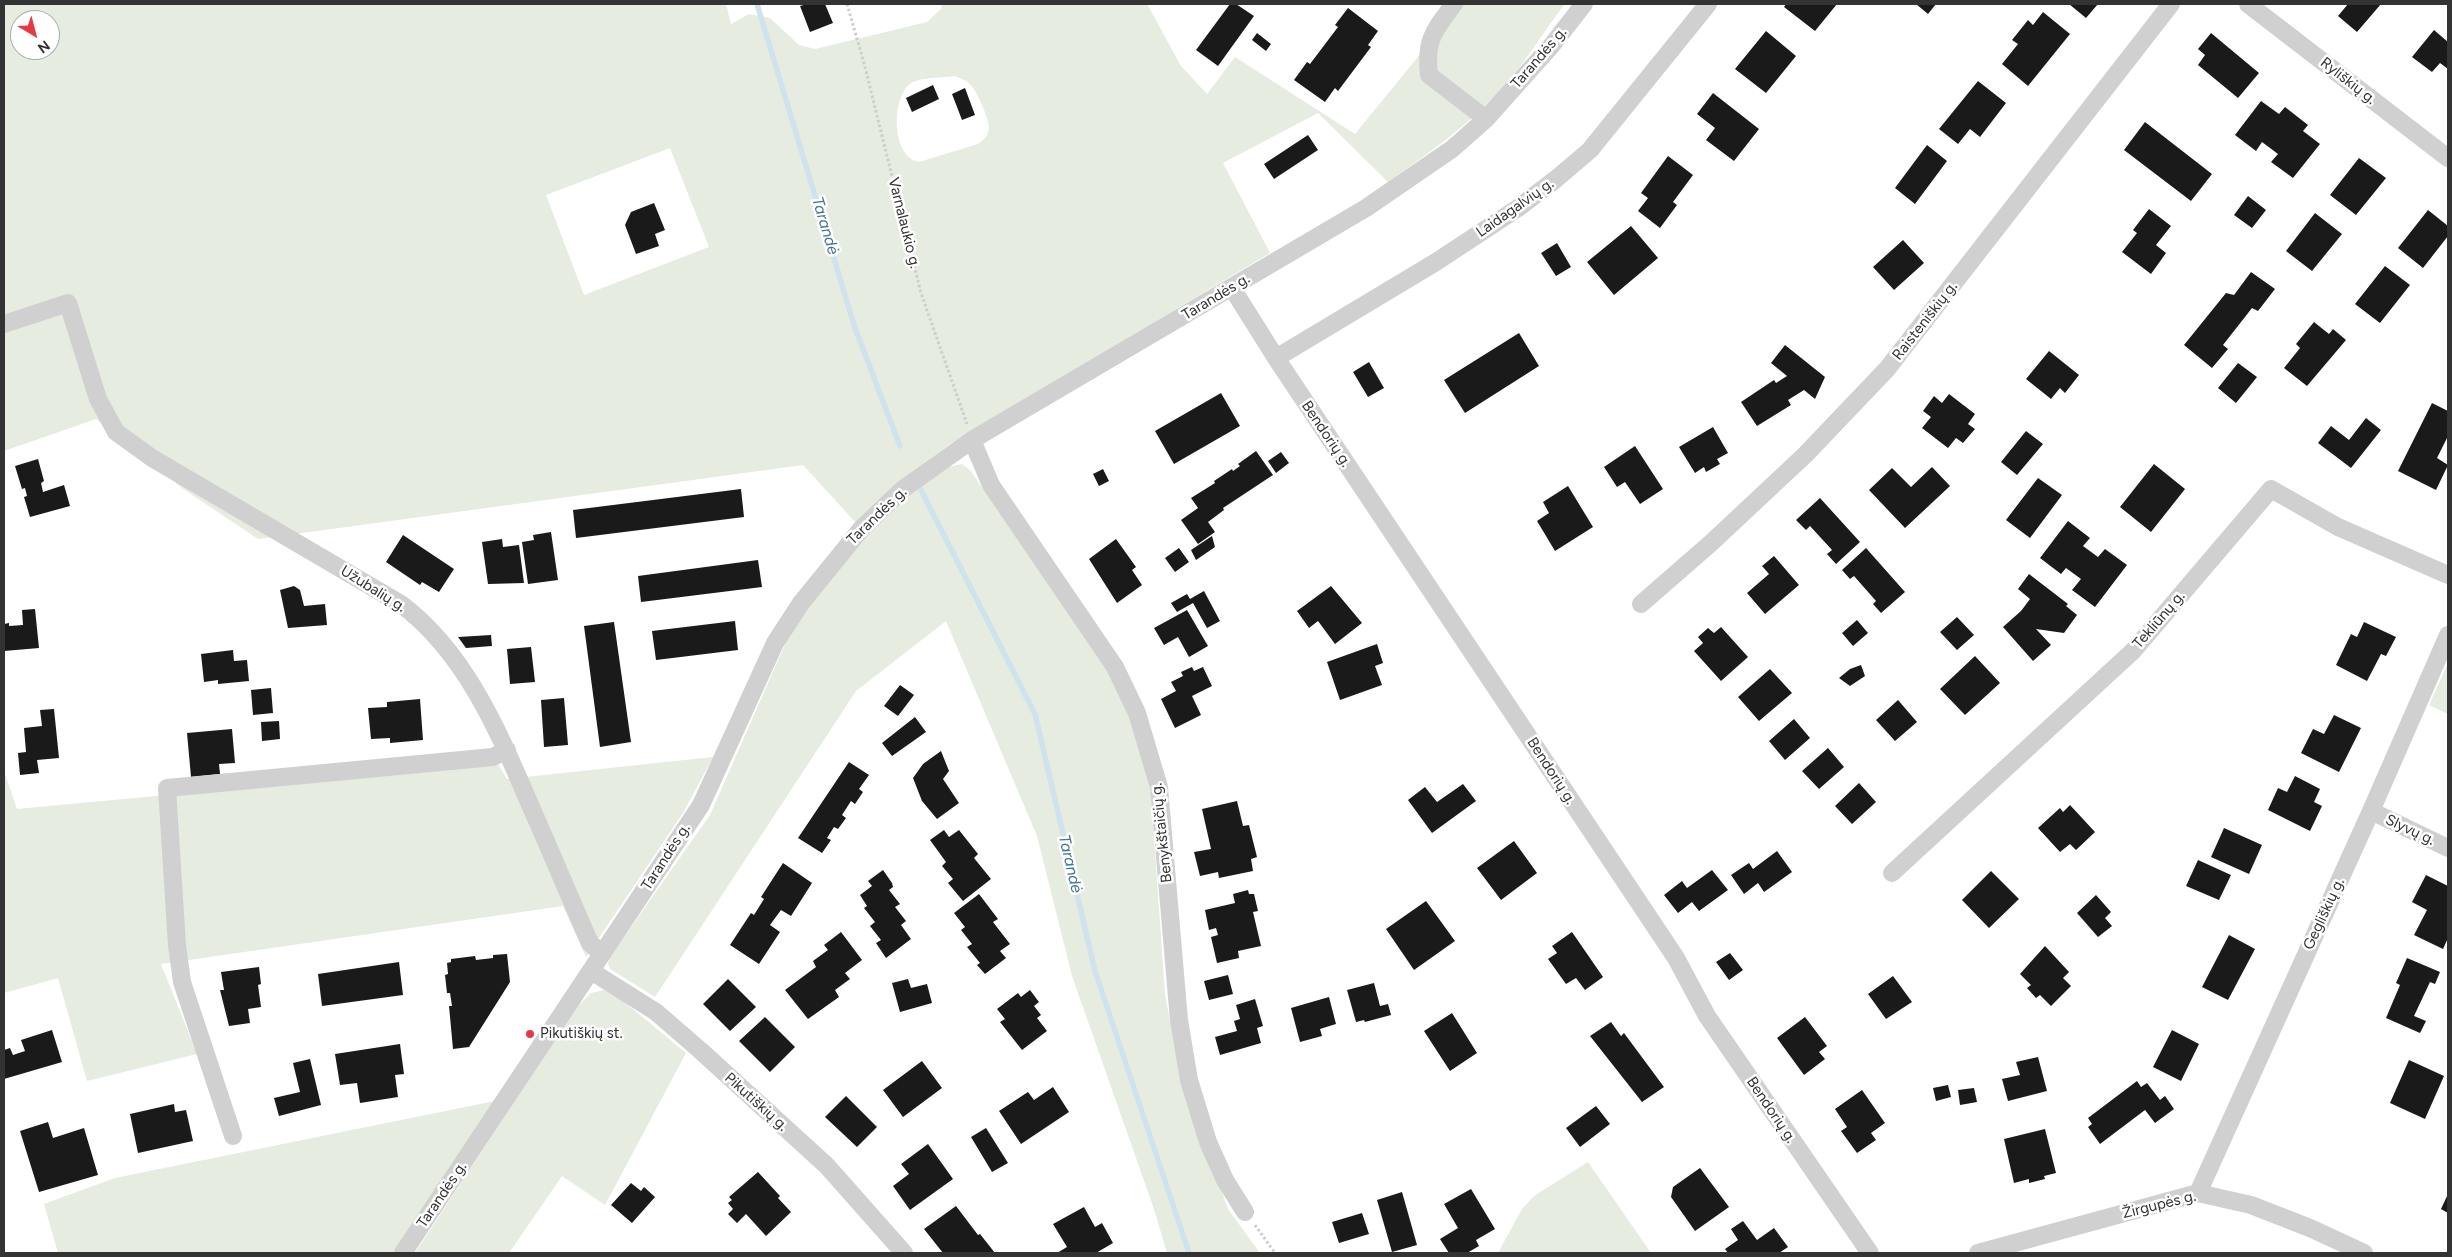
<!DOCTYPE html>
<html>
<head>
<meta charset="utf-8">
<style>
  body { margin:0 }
  #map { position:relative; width:2452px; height:1257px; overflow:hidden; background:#fff; font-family:Figtree,sans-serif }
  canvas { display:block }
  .frame { position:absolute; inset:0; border:5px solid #333; pointer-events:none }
  .north { position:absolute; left:10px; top:10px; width:50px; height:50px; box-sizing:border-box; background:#fff; border:1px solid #adadad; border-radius:50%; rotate:143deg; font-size:14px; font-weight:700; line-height:20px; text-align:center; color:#333 }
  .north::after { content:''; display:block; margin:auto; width:18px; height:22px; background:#e63946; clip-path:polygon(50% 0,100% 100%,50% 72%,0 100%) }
</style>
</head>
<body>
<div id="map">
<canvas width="2452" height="1257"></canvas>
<div class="frame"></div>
<div class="north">N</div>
</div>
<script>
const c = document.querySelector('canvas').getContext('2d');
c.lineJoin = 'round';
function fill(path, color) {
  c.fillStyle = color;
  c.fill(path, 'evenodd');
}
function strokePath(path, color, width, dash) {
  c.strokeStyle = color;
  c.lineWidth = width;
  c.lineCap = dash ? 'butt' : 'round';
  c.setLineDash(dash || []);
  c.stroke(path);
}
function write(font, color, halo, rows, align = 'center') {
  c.font = font + ' Figtree,sans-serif';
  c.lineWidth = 5;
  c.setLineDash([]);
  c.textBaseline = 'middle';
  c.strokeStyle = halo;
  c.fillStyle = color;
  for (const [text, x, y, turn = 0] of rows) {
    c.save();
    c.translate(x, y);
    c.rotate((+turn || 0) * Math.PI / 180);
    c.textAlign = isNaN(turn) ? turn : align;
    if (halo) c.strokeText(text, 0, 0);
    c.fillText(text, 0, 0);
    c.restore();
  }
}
fill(new Path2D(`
  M4 4H726L731 24 749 14 770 18 799 45 815 49 927 22 941 9 942 4H1147L1181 66 1207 94 1235 57 1355 134 1461 4H1565C1544 30 1528 59 1506 84 1472 123 1430 152 1388 182L1318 113 1223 163 1270 253 950 444 898 482 856 523 803 465 258 539 182 488 96 419 4 451ZM20 20H50V50H20ZM955 76C959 78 966 80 969 83 976 89 990 120 989 129 988 137 983 140 978 144L919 162C890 157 891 92 913 82 924 77 943 78 955 76ZM670 148 709 247 584 295 546 195Z
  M962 464 970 470 1106 669 1126 702 1141 742 1151 794 1165 995 1179 1067 1228 1209 1260 1253H1167L1154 1209 1072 976 1037 836 946 621 856 691 655 997 610 969 608 963 610 957 710 815 786 642 812 601 876 525 910 494 948 467Z
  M2448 663V714L2429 705Z
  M713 757 683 813 586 957 563 906 161 964 197 1054 87 1081 58 978 4 993V771L17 809 498 764 507 779Z
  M604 990 622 1000 686 1053 605 1205 562 1176 509 1253H415L575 1009 591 993Z
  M495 1101 396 1253H58L44 1204 115 1178Z
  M1588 1162 1651 1253H1498L1522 1209 1534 1196Z`), '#e6ecdf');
strokePath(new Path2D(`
  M757 4 855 328 900 446
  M920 488 1035 714 1095 971 1189 1253`), '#cfe2ee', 5.5);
fill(new Path2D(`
  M807 4H825L833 23 810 32 800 6Z
  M1230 4H1236L1254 16 1218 66 1196 50Z
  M1786 4H1837L1815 31 1784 7Z
  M1916 4H1936L1928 14Z
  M2069 4H2098L2086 18Z
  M2348 4H2381L2357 32 2338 16Z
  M1348 8 1378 31 1368 45 1371 47 1338 91 1335 88 1325 102 1294 80 1307 62 1310 64 1338 27 1335 25Z
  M2043 12 2070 34 2028 86 2002 64 2018 44 2012 40 2028 20 2033 25Z
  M2434 30 2448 42V69L2440 63 2432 72 2412 57Z
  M1766 31 1796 56 1766 93 1735 69Z
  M1257 33 1271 44 1266 51 1252 40Z
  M2211 33 2259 73 2238 98 2198 65 2205 55 2198 49Z
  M1978 81 2006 103 1980 137 1970 129 1958 144 1939 129Z
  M933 85 939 99 912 112 906 98Z
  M965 88 975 115 962 120 952 94Z
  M1713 93 1759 129 1734 161 1706 140 1715 128 1697 114Z
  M2261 101 2279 114 2285 107 2308 125 2303 131 2320 144 2293 178 2271 162 2278 154 2262 142 2256 151 2235 135Z
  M2145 122 2212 174 2191 201 2124 150Z
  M1308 135 1318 150 1274 179 1264 164Z
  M1927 145 1947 161 1915 204 1895 188Z
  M1668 156 1693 175 1673 202 1677 205 1660 228 1638 211 1648 198 1641 193Z
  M2359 158 2386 178 2356 215 2330 195Z
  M2248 196 2266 210 2252 228 2234 215Z
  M654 203 665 230 655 234 659 246 636 254 625 225 631 212Z
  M2149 209 2171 226 2156 245 2166 253 2151 274 2122 252 2137 233 2133 230Z
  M2428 210 2448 226V236L2423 268 2398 248Z
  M2315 213 2342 234 2312 271 2286 251Z
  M1631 226 1658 258 1614 295 1587 262Z
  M1903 240 1924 263 1894 290 1873 267Z
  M1557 243 1571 267 1556 276 1541 253Z
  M2385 266 2410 285 2380 323 2355 304Z
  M2251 272 2275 289 2258 311 2252 308 2223 345 2228 349 2212 368 2184 345 2226 293 2234 295Z
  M2314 322 2329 334 2333 329 2346 340 2307 386 2284 368 2300 348 2296 344Z
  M1519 333 1539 366 1465 413 1444 380Z
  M1785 345 1825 377 1815 399 1804 390 1788 400 1791 405 1757 426 1741 402 1774 380 1776 383 1787 376 1771 363Z
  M2049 351 2079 375 2065 393 2060 388 2051 399 2026 379Z
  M1369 362 1384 388 1368 397 1353 372Z
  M2238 363 2257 377 2236 403 2218 388Z
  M1221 393 1240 426 1174 464 1155 431Z
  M1949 394 1975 414 1968 424 1975 429 1963 443 1956 438 1948 448 1922 428 1931 417 1923 411 1934 396 1942 403Z
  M2432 403 2448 411V439L2447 438 2437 458 2448 465 2436 490 2398 471Z
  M2366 418 2381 430 2351 468 2318 443 2331 426 2349 440Z
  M1713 427 1728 453 1717 459 1720 464 1706 472 1704 467 1695 473 1679 447Z
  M2026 431 2043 444 2017 475 2001 462Z
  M1635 446 1663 489 1640 504 1625 482 1617 487 1604 467Z
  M1256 451 1273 475 1223 508 1224 510 1208 522 1215 532 1198 544 1181 520 1198 508 1191 498 1215 483 1214 481 1232 469 1233 471 1240 466 1238 464Z
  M1281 452 1289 463 1276 473 1268 461Z
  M38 459 44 481 41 483 43 492 64 485 70 506 30 517 24 497 27 496 25 488 22 489 15 466Z
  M2154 464 2185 489 2151 532 2120 507Z
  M1932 467 1950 486 1905 528 1869 490 1892 468 1911 487Z
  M1103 469 1109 481 1099 486 1093 474Z
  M2038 478 2062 495 2030 538 2006 520Z
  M1568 486 1593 527 1555 551 1537 521 1549 513 1543 502Z
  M741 489 744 517 576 538 573 510Z
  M1820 498 1860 542 1836 564 1827 554 1832 550 1810 526 1806 530 1796 520Z
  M2068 521 2090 538 2083 546 2098 557 2105 549 2127 565 2095 607 2072 590 2081 579 2066 568 2061 574 2040 558Z
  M551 532 558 580 528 584 522 542 534 540 533 535Z
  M403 535 454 569 439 592 422 582 420 585 386 562Z
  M1212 536 1215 547 1196 560 1191 550Z
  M502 539 503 547 519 545 524 583 488 584 482 542Z
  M1116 539 1136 567 1132 570 1142 585 1117 603 1089 559Z
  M1179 548 1189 562 1175 572 1165 558Z
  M1866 548 1905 592 1881 613 1873 604 1876 601 1854 576 1850 579 1842 570Z
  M1774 556 1799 585 1765 614 1747 593 1769 574 1762 566Z
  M758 560 762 587 641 602 638 576Z
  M2029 574 2068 604 2066 606 2077 615 2064 633 2036 629 2051 645 2033 661 2003 627 2021 611 2030 599 2018 589Z
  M294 586 300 590 304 606 325 604 327 625 288 628 280 590Z
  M1331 586 1362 623 1335 644 1318 621 1309 628 1297 611Z
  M1204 591 1220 621 1207 628 1193 603 1177 612 1171 603 1187 594 1190 599Z
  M35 609 39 648 4 651V624L9 623V626L23 625 22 610Z
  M1187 610 1208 646 1189 657 1178 637 1164 645 1154 628Z
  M1957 617 1974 635 1957 650 1940 632Z
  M1857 620 1868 633 1853 646 1842 633Z
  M735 621 738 650 656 660 652 631Z
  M614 622 631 742 600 747 584 626Z
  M2364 622 2396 637 2386 656 2381 654 2367 681 2336 665 2351 634 2357 637Z
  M1721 627 1748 657 1721 681 1694 651 1703 643 1698 637 1708 628 1714 633Z
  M491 635 492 646 466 648 458 637Z
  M1377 644 1383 663 1375 666 1382 685 1340 700 1327 662Z
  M531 647 535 682 510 684 507 649Z
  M233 650 234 661 247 660 249 681 218 684V680L204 682 201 654Z
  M1975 656 2000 683 1965 715 1940 689Z
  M1861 665 1865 676 1850 686 1839 678 1850 669Z
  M1192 667 1194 671 1203 667 1212 686 1192 696 1201 715 1175 728 1161 699 1176 691 1171 682 1183 676 1181 672Z
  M1770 669 1792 693 1759 721 1738 697Z
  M900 685 914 695 898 716 884 706Z
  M271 688 273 713 253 715 251 690Z
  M564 698 568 745 544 747 541 700Z
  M420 699 423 740 390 743V738L371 739 368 708 387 707V702Z
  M1898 700 1917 722 1895 741 1876 720Z
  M54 709 59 758 37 760 39 773 20 775 18 753 26 752 24 728 42 726 40 710Z
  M2334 715 2361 728 2339 772 2301 753 2313 729 2324 734Z
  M915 717 926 732 892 756 882 743Z
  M1794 719 1810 738 1785 760 1769 741Z
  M279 721 280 739 262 741 261 722Z
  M232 729 235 763 219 764 220 774 191 777 187 733Z
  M1828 748 1844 767 1819 789 1802 771Z
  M941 751 949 771 943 779 959 803 937 819 922 801 913 778 923 764Z
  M849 762 869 775 859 789 863 792 855 804 851 801 842 815 846 818 838 829 834 827 827 838 831 840 822 853 798 838Z
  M2295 776 2320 789 2314 802 2322 806 2310 831 2268 810 2278 788 2287 792Z
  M1859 783 1876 802 1852 824 1835 806Z
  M1463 784 1476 801 1432 833 1408 800 1425 787 1437 802Z
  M1237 801 1243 826 1249 825 1257 857 1251 859 1253 871 1219 878 1218 872 1200 876 1194 852 1211 849 1202 809Z
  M2070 805 2095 832 2076 850 2070 844 2060 852 2038 828 2060 808 2063 812Z
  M2224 828 2262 845 2249 874 2211 857Z
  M944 830 949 837 959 830 978 854 974 858 991 879 963 901 948 883 953 879 942 866 946 862 930 840Z
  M1514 841 1537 873 1501 900 1477 868Z
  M1777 851 1792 872 1764 892 1758 883 1744 894 1731 875 1749 863 1753 869Z
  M2198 860 2231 875 2219 900 2186 886Z
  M783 863 812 883 791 916 781 910 770 925 780 932 759 964 730 945 751 913 754 915 764 899 761 897Z
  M883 870 892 883 893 887 889 890 900 904 895 907 906 921 901 925 911 939 886 958 876 943 881 940 870 926 875 922 864 908 867 906 860 895 872 886 868 881Z
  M1712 870 1728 890 1699 911 1692 902 1678 913 1664 895 1682 881 1687 888Z
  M1991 871 2019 899 1989 928 1962 900Z
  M2426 875 2448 886V938L2443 949 2414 935 2427 910 2412 902Z
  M1248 890 1249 894H1254L1258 911 1253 912 1261 946 1238 951 1239 958 1217 963 1211 937 1218 935 1216 928 1209 930 1205 910 1235 903 1233 894Z
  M979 894 998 919 993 922 1010 944 1000 951 1006 958 985 974 977 965 980 963 967 947 972 944 961 930 965 927 954 913Z
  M2096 895 2111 912 2105 918 2112 926 2098 937 2077 913Z
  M1426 901 1455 941 1414 970 1386 929Z
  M841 932 862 960 845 973 850 979 835 990 839 997 808 1019 785 990 816 967 813 961 828 950 824 945Z
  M1572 932 1603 977 1585 990 1576 978 1566 984 1548 959 1557 953 1552 946Z
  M2229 935 2255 949 2228 1000 2202 987Z
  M2045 946 2069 972 2063 978 2071 986 2051 1006 2040 995 2036 998 2027 988 2031 985 2020 974Z
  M1730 953 1743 970 1729 980 1716 962Z
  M507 954 510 982 469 1047 453 1049 449 1006H452L450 993H447L445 975 448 974 447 963 451 962V959L475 956 476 960 493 958V955Z
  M2407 958 2440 972 2435 984 2430 982 2414 1016 2426 1021 2420 1033 2386 1018 2400 985 2396 983Z
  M399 962 403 995 322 1006 318 974Z
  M259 967 261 984 258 985 261 1007 248 1009 250 1023 229 1026 220 990H224L221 972Z
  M1228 975 1233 994 1209 1000 1204 981Z
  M1893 976 1912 1002 1886 1019 1868 994Z
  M728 979 756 1007 730 1031 703 1004Z
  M908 979 911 988 927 984 932 1003 900 1012 892 983Z
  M1374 983 1380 1006 1388 1004 1391 1015 1365 1022 1364 1020 1356 1022 1347 990Z
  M1030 990 1039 1002 1034 1006 1041 1015 1037 1018 1047 1031 1022 1050 1000 1022 1005 1019 997 1009 1018 993 1021 997Z
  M1329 997 1336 1024 1320 1029 1322 1036 1300 1042 1291 1008Z
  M1255 999 1263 1026 1257 1028 1261 1043 1220 1055 1215 1037 1237 1031 1234 1021 1240 1019 1236 1005Z
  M1452 1013 1477 1053 1450 1071 1424 1031Z
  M765 1017 795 1047 770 1072 739 1041Z
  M1805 1017 1827 1046 1819 1052 1825 1059 1804 1075 1777 1038Z
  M1611 1022 1621 1036 1624 1033 1664 1087 1642 1102 1590 1036Z
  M52 1030 62 1062 4 1079V1050L10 1048 13 1055 25 1051 21 1040Z
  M2172 1030 2199 1044 2181 1081 2153 1067Z
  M400 1044 404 1074 395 1075 398 1097 360 1103 357 1083 340 1085 335 1054Z
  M2038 1057 2047 1091 2008 1101 2002 1079 2020 1075 2016 1062Z
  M310 1059 321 1105 279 1116 274 1098 300 1092 293 1063Z
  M2409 1060 2444 1076 2425 1119 2390 1103Z
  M922 1061 942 1088 903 1117 883 1090Z
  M2137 1081 2141 1087 2147 1083 2160 1100 2165 1096 2174 1109 2155 1123 2145 1110 2100 1144 2088 1127 2092 1124 2088 1118Z
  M1948 1085 1951 1097 1936 1101 1933 1088Z
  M1053 1087 1069 1112 1021 1144 999 1111 1028 1092 1034 1100Z
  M1974 1088 1977 1102 1960 1105 1958 1090Z
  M1862 1090 1885 1123 1871 1133 1876 1140 1857 1153 1841 1131 1847 1127 1835 1109Z
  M846 1096 877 1127 857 1147 825 1117Z
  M174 1104 175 1112 186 1110 193 1141 138 1153 130 1114Z
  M1596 1106 1610 1124 1580 1147 1566 1128Z
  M48 1122 53 1138 84 1128 98 1175 39 1192 20 1131Z
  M986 1128 1008 1163 992 1172 971 1137Z
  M2045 1129 2056 1173 2044 1176 2045 1179 2029 1183V1179L2014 1183 2004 1139Z
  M928 1144 953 1179 910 1210 893 1186 909 1174 901 1164Z
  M1700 1168 1729 1207 1695 1231 1671 1197 1673 1187Z
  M758 1172 780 1196 778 1198 791 1212 766 1236 746 1214 737 1223 728 1214 733 1209 728 1203 732 1200 729 1197Z
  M631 1183 641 1191 644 1187 655 1197 632 1223 611 1205Z
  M1471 1189 1495 1229 1476 1240 1479 1246 1467 1253H1449L1440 1239 1458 1228 1444 1204Z
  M1402 1192 1417 1245 1392 1252 1377 1200Z
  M2448 1194V1213L2441 1209Z
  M956 1206 978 1235 980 1234 995 1253H943L924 1229Z
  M1084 1207 1095 1227 1102 1223 1113 1243 1096 1253H1057L1067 1247 1053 1224Z
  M1362 1213 1369 1234 1339 1243 1332 1222Z
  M1743 1221 1757 1240 1774 1228 1788 1247 1779 1253H1728L1725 1249 1738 1240 1731 1229Z`), '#1a1a1a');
strokePath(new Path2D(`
  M847 4 864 63 921 293 967 424
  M1255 1225 1275 1253`), '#cdcdcd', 3, [2.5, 2.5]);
strokePath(new Path2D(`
  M1454 4C1434 31 1425 39 1429 75L1486 119
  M2248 4 2448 158
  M1232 288 1276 358 1676 958 1707 1016 1870 1253
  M4 324 68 303 98 399 116 432 152 458 401 604C467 654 499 733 531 807 551 852 570 898 590 943L602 954
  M1276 358 1436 262 1518 208 1556 179 1590 150 1708 4
  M972 440 991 485 1115 667 1137 713 1159 787 1179 1020 1189 1080 1208 1142 1225 1180 1245 1212
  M1641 604 1711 543 1805 455 1887 369 2171 4
  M2371 811 2448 848
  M1892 873 2133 651 2271 489 2338 527 2448 575
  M591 971 656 1012 701 1051 827 1166 904 1253
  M233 1136 182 982 177 945 167 788 493 757 507 750
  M2198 1193 2371 811 2448 635
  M403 1253 701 805 775 643 801 603 862 528 903 489 972 440 1366 208 1452 149 1486 119 1552 45 1584 4
  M1978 1253 2198 1193 2251 1205 2310 1228 2364 1253`), '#d0d0d0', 18);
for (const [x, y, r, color] of [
  [530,1034,5,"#e63946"]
]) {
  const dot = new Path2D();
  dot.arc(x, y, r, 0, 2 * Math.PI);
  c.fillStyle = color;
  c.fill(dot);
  strokePath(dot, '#fff', 2);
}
write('15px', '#333', '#fff', [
  ["Tarandės g.",1539,58,-49],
  ["Ryliškių g.",2348,81,38],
  ["Laidagalvių g.",1515,208,-35],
  ["Varnalaukio g.",904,223,76],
  ["Tarandės g.",1216,297,-31],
  ["Raisteniškių g.",1925,321,-52],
  ["Bendorių g.",1326,434,56],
  ["Tarandės g.",877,516,-44],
  ["Užubalių g.",373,589,32],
  ["Tekliūnų g.",2159,620,-49],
  ["Bendorių g.",1551,771,57],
  ["Slyvų g.",2410,830,25],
  ["Benykštaičių g.",1162,833,-96],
  ["Tarandės g.",666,857,-57],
  ["Gegliškių g.",2324,914,-65],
  ["Pikutiškių g.",756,1102,42],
  ["Bendorių g.",1771,1110,56],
  ["Tarandės g.",442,1195,-56],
  ["Žirgupės g.",2159,1205,-14]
]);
write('15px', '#333', '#fff', [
  ["Pikutiškių st.",540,1034]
], 'left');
write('italic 16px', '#3f7597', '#fff', [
  ["Tarandė",825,226,73],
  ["Tarandė",1070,864,77]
]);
</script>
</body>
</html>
